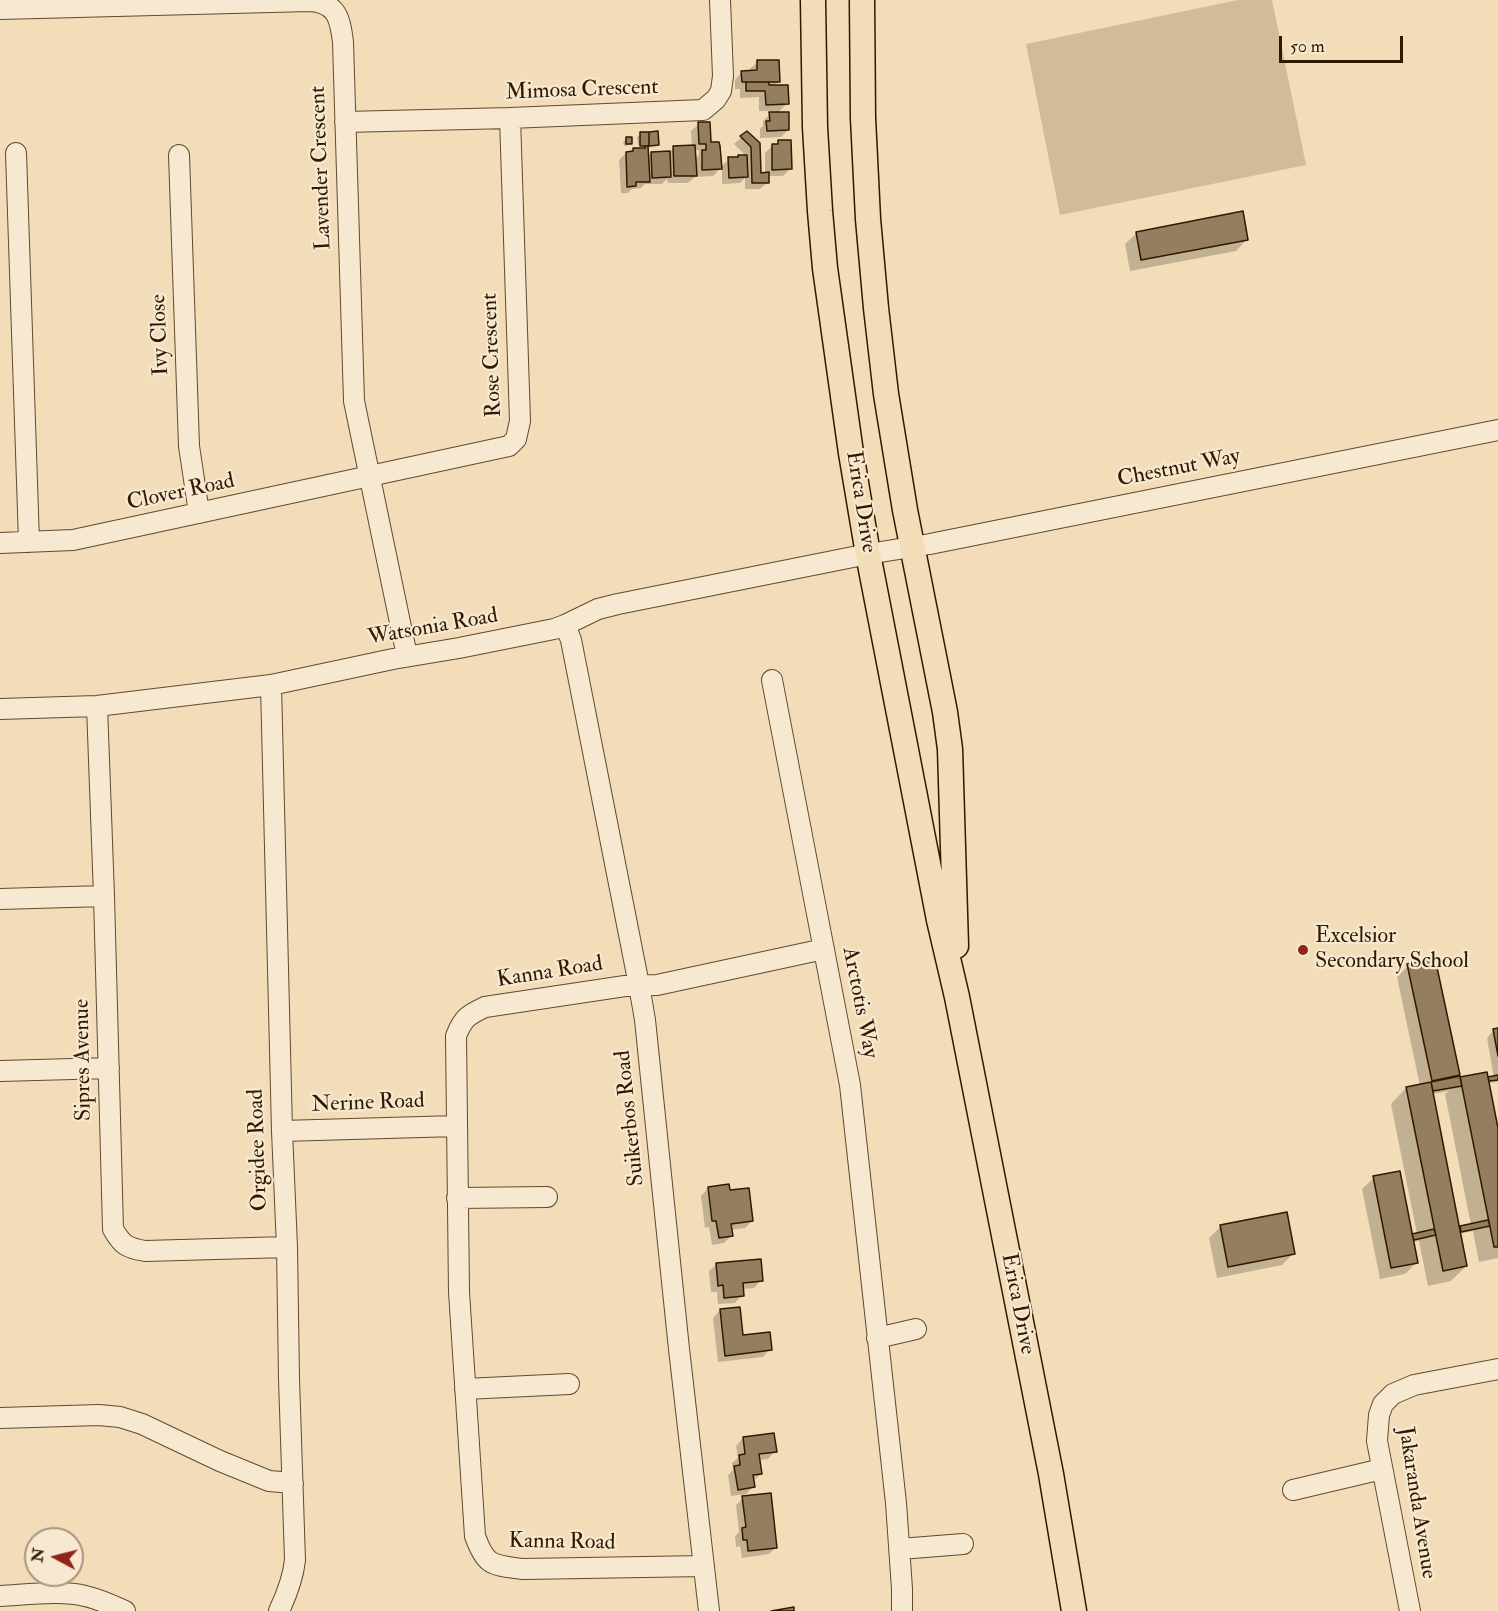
<!DOCTYPE html>
<html>
<head>
<meta charset="utf-8">
<style>
  body { margin:0 }
  #map { position:relative; width:1498px; height:1611px; overflow:hidden; background:#f3dcb8; font-family:"IM FELL Double Pica",serif }
  canvas { display:block }
  .north { position:absolute; left:24px; top:1527px; width:60px; height:60px; box-sizing:border-box; background:#f7e8d1; border:2px solid #a7957e; border-radius:50%; rotate:277deg; font-size:16px; font-weight:700; line-height:24px; text-align:center; color:#301901 }
  .north::after { content:''; display:block; margin:auto; width:21px; height:27px; background:#8f2418; clip-path:polygon(50% 0,100% 100%,50% 72%,0 100%) }
  .scale { position:absolute; left:1279px; top:36px; width:124px; height:27px; box-sizing:border-box; border:3px solid #301901; border-top:0; padding-left:8px; font-size:18px; line-height:21px; white-space:nowrap; color:#301901; -webkit-text-stroke:4px #f7e8d1; paint-order:stroke }
</style>
</head>
<body>
<div id="map">
<canvas width="1498" height="1611"></canvas>
<div class="north">N</div>
<div class="scale">50 m</div>
</div>
<script>
const c = document.querySelector('canvas').getContext('2d');
c.lineJoin = 'round';
function fill(path, color) {
  c.fillStyle = color;
  c.fill(path, 'evenodd');
}
function strokePath(path, color, width, dash) {
  c.strokeStyle = color;
  c.lineWidth = width;
  c.lineCap = dash ? 'butt' : 'round';
  c.setLineDash(dash || []);
  c.stroke(path);
}
function write(font, color, halo, rows, align = 'center') {
  c.font = font + ' "IM FELL Double Pica",serif';
  c.lineWidth = 4.5;
  c.setLineDash([]);
  c.textBaseline = 'middle';
  c.strokeStyle = halo;
  c.fillStyle = color;
  for (const [text, x, y, turn = 0] of rows) {
    c.save();
    c.translate(x, y);
    c.rotate((+turn || 0) * Math.PI / 180);
    c.textAlign = isNaN(turn) ? turn : align;
    if (halo) c.strokeText(text, 0, 0);
    c.fillText(text, 0, 0);
    c.restore();
  }
}
fill(new Path2D(`
  M1238 0H1272L1306 165 1060 215 1026 44Z`), '#d2bb99');
fill(new Path2D(`
  M757 62 779 81 773 87 787 104 777 113 788 130 781 137 760 138V129L763 126V121L773 111H759V97L740 98V89H735V80L742 72H750V69Z
  M699 124 710 144 720 168 729 159 745 157 744 154 734 144 747 133 759 174H765V153L772 146H775L779 142 790 169 783 176H767L768 182 760 189H745V178L740 183 722 184V167L713 176 695 177 688 183H668L667 179 662 184H645L641 188 632 189 628 193H621L619 160 626 153 638 150V148L655 147 647 148V157L651 153H669L674 148 692 147 691 131ZM699 150V155L694 160V151Z
  M657 133 656 146V144L638 145 637 137 641 134Z
  M626 139 631 143 627 146H624L623 142Z
  M1137 233 1247 239 1236 251 1130 271 1125 244Z
  M1408 966 1459 1079 1487 1080 1494 1078 1487 1038 1494 1030H1498V1082L1488 1083 1498 1136V1258L1479 1262 1473 1231 1459 1234 1466 1266 1451 1281 1428 1286 1419 1241 1412 1242 1416 1263 1405 1274 1380 1279 1362 1189 1374 1178 1411 1237 1417 1234 1391 1104 1406 1088 1420 1086 1397 977ZM1449 1091 1445 1094 1471 1225 1460 1227 1459 1229 1432 1094Z
  M708 1188 728 1192 752 1221 745 1228 730 1230 731 1236 724 1243 712 1245 709 1227 705 1228 701 1196Z
  M1220 1227 1293 1254 1282 1265 1217 1278 1209 1238Z
  M717 1264 761 1280 754 1288 742 1289V1295L735 1303 718 1304 717 1292H711L709 1271Z
  M720 1310 742 1337 770 1349 763 1357 718 1362 713 1318Z
  M743 1438 775 1451 768 1459 759 1460 761 1474 752 1482 753 1487 746 1494 731 1496 728 1475 733 1470 732 1463 738 1458 736 1446Z
  M743 1498 776 1547 769 1554 742 1558 740 1546 736 1547 735 1536 739 1532 736 1505Z`), '#0003');
const building = new Path2D(`
  M757 60H779L780 82H742L741 71 757 70Z
  M746 82H769V85H788L789 104 766 105 765 91H746Z
  M769 112H789V130L767 131 766 121H770Z
  M698 122H710L711 142H719L720 146 722 169 702 170V150H706V144H699Z
  M658 131 659 145 649 146V132Z
  M747 131 760 143 761 173 769 172V183H752L751 147 740 136Z
  M640 132H649V146H640Z
  M626 137H632V144H626Z
  M778 140H791L792 169 772 170V144H778Z
  M695 145 697 176H674L673 146Z
  M645 146H648L650 182H636V186L627 187 626 152 633 151V148H645Z
  M670 151 671 177 652 178 651 152Z
  M738 155H747L748 177 729 178 728 157H738Z
  M1243 211 1248 240 1141 260 1136 232Z
  M1435 958 1460 1075 1432 1081 1407 964Z
  M1498 1028V1056L1493 1029Z
  M1487 1072 1498 1128V1247H1494L1460 1077Z
  M1498 1075V1080L1489 1081 1488 1077Z
  M1460 1076 1462 1086 1433 1091 1431 1082Z
  M1431 1082 1467 1266 1443 1271 1406 1087Z
  M1400 1171 1418 1263 1391 1268 1373 1176Z
  M729 1184 730 1190 749 1188 753 1221 731 1224 733 1236 719 1238 716 1221H712L708 1187Z
  M1287 1212 1295 1254 1228 1267 1220 1225Z
  M1488 1220 1490 1226 1461 1232 1460 1226Z
  M1434 1229 1436 1235 1414 1240 1412 1234Z
  M761 1259 763 1281 743 1283 744 1296 724 1298 723 1285 718 1286 716 1263Z
  M740 1307 743 1335 770 1332 772 1350 725 1356 720 1309Z
  M774 1433 777 1452 759 1454 762 1474 753 1475 755 1487 738 1490 734 1466 740 1465 739 1455 745 1454 743 1437Z
  M771 1493 777 1548 748 1551 747 1540H743L742 1528 746 1527 742 1496Z
  M794 1607V1611H771Z`);
fill(building, '#957e60');
strokePath(building, '#301901', 1.5);
const minor = new Path2D(`
  M0 9 310 1C337 3 340 18 343 42L354 401 407 656
  M345 122 510 118 703 110 716 99 721 91 723 76 720 0
  M16 153 29 542
  M179 155 189 446 199 513
  M0 543 73 540 509 446 516 439 520 421 510 118
  M565 625 571 640 639 985 645 1020 679 1349 709 1611
  M772 680 850 1085 896 1503 902 1589V1611
  M271 685 282 1131 287 1247 289 1379 295 1560C293 1579 287 1594 279 1611
  M97 706 104 896 113 1229C122 1245 127 1248 145 1251L287 1247
  M0 709 97 706 271 685 393 659 459 648 554 629 565 625 598 609 618 604 868 554 930 544 1498 430
  M0 899 104 896
  M0 1071 109 1068
  M282 1131 456 1126
  M457 1198 547 1197
  M877 1338 916 1329
  M465 1389 569 1384
  M0 1418 99 1415 120 1417 142 1424 220 1461 269 1481 293 1483
  M1293 1490 1382 1469
  M900 1549 963 1544
  M704 1566 523 1569C493 1565 486 1567 475 1536L459 1292 456 1036C463 1018 468 1015 485 1007L625 986 657 985 824 949
  M0 1596C24 1595 62 1590 85 1596 99 1599 112 1605 125 1611
  M1410 1611 1377 1441 1379 1415 1383 1404 1393 1394 1414 1385 1498 1369`);
const major = new Path2D(`
  M813 0 815 127 820 211 825 268 851 453 868 554 939 920 957 997 1051 1474 1074 1611
  M862 0 863 118 868 219 876 308 886 394 905 510 945 712 950 749 956 946`);
strokePath(minor, '#614a2f', 22);
strokePath(major, '#301901', 27);
strokePath(minor, '#f7e8d1', 20);
strokePath(major, '#f3dcb8', 24);
for (const [x, y, r, color] of [
  [1303,950,6,"#8f2418"]
]) {
  const dot = new Path2D();
  dot.arc(x, y, r, 0, 2 * Math.PI);
  c.fillStyle = color;
  c.fill(dot);
  strokePath(dot, '#f7e8d1', 2);
}
write('22px', '#301901', '#f7e8d1', [
  ["Mimosa Crescent",582,91,-2],
  ["Lavender Crescent",322,168,-92],
  ["Ivy Close",161,335,-92],
  ["Rose Crescent",493,355,-92],
  ["Chestnut Way",1179,469,-11],
  ["Clover Road",181,493,-12],
  ["Erica Drive",860,502,81],
  ["Watsonia Road",433,628,-10],
  ["Kanna Road",550,973,-9],
  ["Arctotis Way",859,1003,79],
  ["Sipres Avenue",84,1060,-91],
  ["Nerine Road",368,1104,-2],
  ["Suikerbos Road",631,1118,-96],
  ["Orgidee Road",259,1150,-92],
  ["Erica Drive",1017,1304,79],
  ["Jakaranda Avenue",1416,1503,81],
  ["Kanna Road",562,1543,1]
]);
write('22px', '#301901', '#f7e8d1', [
  ["Excelsior",1315,937],
  ["Secondary School",1315,962]
], 'left');
</script>
</body>
</html>
